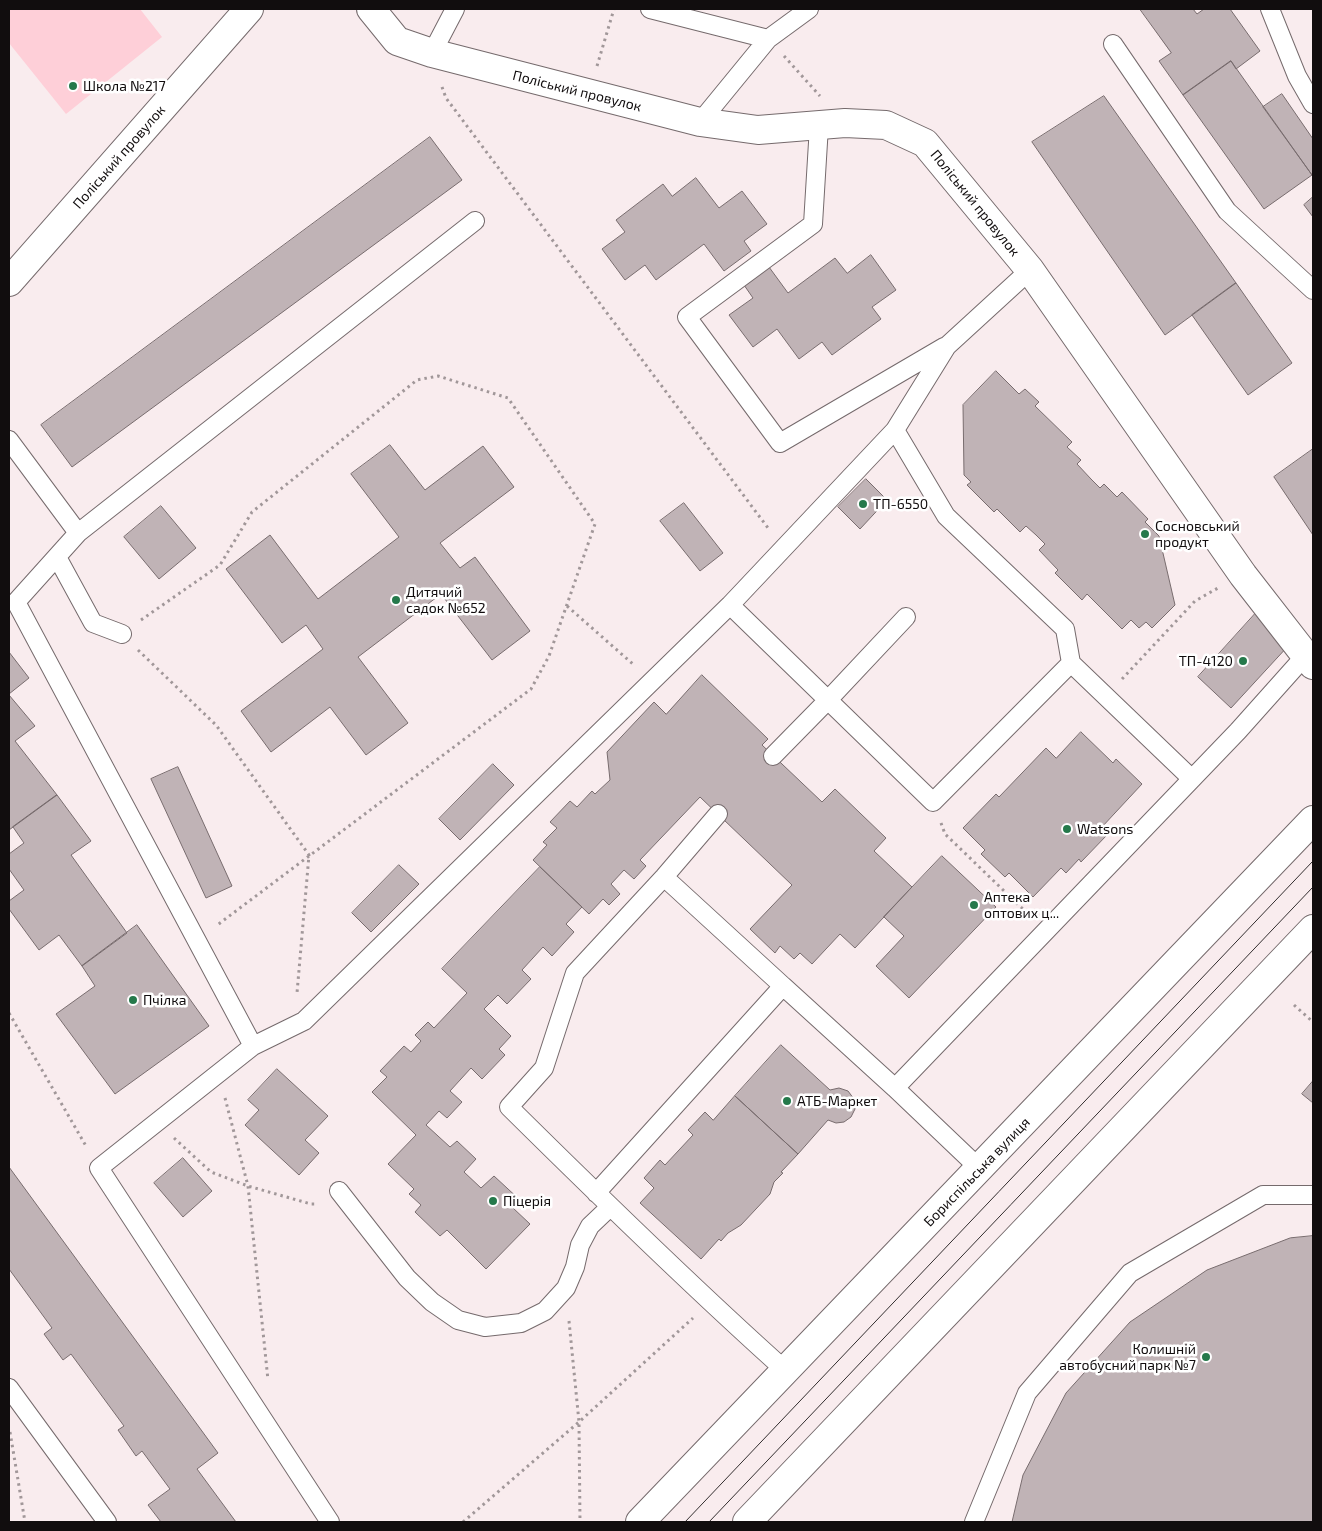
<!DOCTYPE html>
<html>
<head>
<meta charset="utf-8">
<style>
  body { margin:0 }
  #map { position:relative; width:1322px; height:1531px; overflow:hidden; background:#f9ecee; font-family:"Exo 2",sans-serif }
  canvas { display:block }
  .frame { position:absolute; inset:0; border:10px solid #110d0e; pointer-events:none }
</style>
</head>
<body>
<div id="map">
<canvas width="1322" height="1531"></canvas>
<div class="frame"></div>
</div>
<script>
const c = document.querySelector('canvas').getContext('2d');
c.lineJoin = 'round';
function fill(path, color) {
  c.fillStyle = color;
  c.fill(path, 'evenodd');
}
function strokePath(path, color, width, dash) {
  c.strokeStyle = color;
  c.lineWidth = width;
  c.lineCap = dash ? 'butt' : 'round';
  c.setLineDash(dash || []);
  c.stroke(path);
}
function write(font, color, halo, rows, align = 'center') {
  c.font = font + ' "Exo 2",sans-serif';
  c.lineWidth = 5;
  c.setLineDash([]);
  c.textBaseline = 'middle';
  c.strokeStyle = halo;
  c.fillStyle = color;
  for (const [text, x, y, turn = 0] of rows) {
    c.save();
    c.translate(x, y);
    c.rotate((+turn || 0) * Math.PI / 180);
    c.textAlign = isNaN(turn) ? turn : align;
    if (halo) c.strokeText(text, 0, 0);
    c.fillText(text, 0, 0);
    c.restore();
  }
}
fill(new Path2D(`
  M9 9H140L162 37 66 114 9 43Z`), '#fecfd8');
const building = new Path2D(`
  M1140 9H1193L1197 14 1204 9H1230L1260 51 1236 69 1231 61 1183 95 1159 61 1171 53Z
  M1231 61 1312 175 1264 209 1183 95Z
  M1282 94 1313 139V174L1312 175 1263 107Z
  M1104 96 1236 283 1165 335 1032 142Z
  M430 137 462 180 72 467 41 425Z
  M696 178 719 208 742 191 767 224 744 241 751 251 724 271 704 244 656 280 645 265 625 280 602 249 625 232 616 220 663 184 672 196Z
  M1313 197V217L1304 205Z
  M871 255 896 290 872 307 881 319 832 355 822 342 799 359 777 329 753 347 729 315 753 298 744 285 769 267 788 293 835 258 847 273Z
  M1236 283 1292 363 1248 395 1192 315Z
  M996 371 1019 394 1025 389 1039 402 1035 406 1072 442 1067 447 1081 460 1077 464 1091 479 1100 488 1104 484 1117 497 1122 492 1148 519 1145 522 1159 536 1175 605 1152 628 1146 622 1139 628 1131 620 1122 629 1087 594 1082 600 1055 573 1058 570 1039 550 1045 544 1036 535 1026 526 1020 532 997 509 994 512 967 485 971 482 964 475 963 405Z
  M390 445 425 490 483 446 514 487 440 543 460 568 475 557 530 631 492 660 441 594 358 657 408 723 366 755 330 707 271 752 241 711 323 649 306 625 282 643 226 569 270 535 318 599 399 537 351 474Z
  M1313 449V535L1274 477Z
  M866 479 887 500 860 529 838 507Z
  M684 503 723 553 700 571 660 521Z
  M161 506 196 548 159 579 124 537Z
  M1255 614 1289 645 1231 708 1198 677Z
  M9 652 29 678 9 694Z
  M702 675 768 739 762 745 822 802 835 789 886 838 874 851 912 887 855 948 840 934 812 964 800 953 794 959 780 946 775 953 750 929 792 885 700 797 640 860 646 866 634 879 624 870 611 884 620 894 609 905 603 899 589 914 533 860 547 845 543 842 557 828 550 822 570 801 577 807 592 791 595 794 610 780 607 752 654 702 666 714Z
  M9 695 35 726 15 741 57 795 9 830Z
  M1081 732 1113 763 1116 759 1142 784 1101 828 1107 835 1081 862 1079 859 1066 873 1061 868 1033 897 1009 873 1005 877 981 854 985 850 963 828 996 794 999 797 1046 748 1056 758Z
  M493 764 514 785 460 840 439 819Z
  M178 767 232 886 206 898 151 779Z
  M57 795 91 841 71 855 127 933 82 966 59 935 39 950 9 909V901L24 890 9 869V854L24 843 13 827Z
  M942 856 996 907 909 998 876 966 904 936 884 917Z
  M399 865 419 884 371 932 352 913Z
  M540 867 582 907 566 924 574 932 552 956 543 947 522 970 531 979 507 1004 498 995 484 1009 511 1036 499 1049 505 1055 482 1079 471 1068 450 1091 462 1102 447 1118 439 1111 426 1125 450 1147 457 1141 476 1159 464 1172 481 1188 494 1176 521 1201 513 1208 530 1224 486 1269 447 1230 440 1236 415 1212 421 1205 409 1194 414 1189 388 1164 416 1135 372 1092 387 1077 380 1071 404 1046 411 1052 421 1041 415 1035 428 1022 434 1028 467 993 442 969Z
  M137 925 209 1026 115 1094 56 1014 95 986 82 966Z
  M781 1045 830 1090 839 1088 848 1091 854 1099 855 1109 851 1117 844 1122 836 1123 828 1120 798 1154 735 1096Z
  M277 1069 328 1116 305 1140 319 1153 299 1175 245 1125 259 1110 248 1100Z
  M1313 1081V1103L1302 1094Z
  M735 1096 798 1154 781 1172 783 1173 774 1182 770 1194 756 1209 741 1225 728 1233 721 1241 719 1239 701 1259 640 1203 654 1188 644 1178 660 1160 665 1165 693 1135 688 1130 705 1112 713 1120Z
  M183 1158 212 1191 183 1217 154 1183Z
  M9 1167 218 1453 197 1469 236 1522H161L148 1505 170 1489 142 1451 136 1456 118 1430 124 1426 71 1354 63 1360 44 1334 52 1328 9 1269Z
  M1313 1236V1522H1012L1023 1475 1066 1393 1130 1322 1207 1270 1290 1238Z`);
fill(building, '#c0b3b6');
strokePath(building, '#786c6e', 1);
const service = new Path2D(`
  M650 9 768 39
  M1270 9 1297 76 1313 104
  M1113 44 1227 211 1313 290
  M432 53 455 9
  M700 122 768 39 809 9
  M819 126 813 224 687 317 780 443 944 347
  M895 430 946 516 1065 629 1071 663 1192 779
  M9 440 78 533 16 602 253 1046 99 1168 330 1522
  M78 533 475 221
  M57 557 93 623 122 634
  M730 605 933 802 1071 663
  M773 756 828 700 906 617
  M718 814 664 877 575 973 544 1068 509 1107C600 1197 691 1286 786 1371
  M783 986 895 1088 980 1169
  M253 1046 304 1021 730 605 895 430 947 346 1030 270
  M895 1088 1238 731 1305 656
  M339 1191 407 1278 432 1302 458 1320 485 1327 521 1323 545 1311 566 1288 575 1267 580 1245 590 1226 610 1207
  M596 1193 783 986 664 877
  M9 1388 107 1522
  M974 1522 1027 1393 1130 1273 1263 1195H1313`);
const minor = new Path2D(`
  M371 9 397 41 432 53 700 122 758 130 845 123 886 125 925 143 1030 270 1243 575 1313 665
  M9 282 249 9`);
const secondary = new Path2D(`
  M640 1522 1313 820
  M747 1522 1313 929`);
strokePath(service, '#756a6c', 20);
strokePath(minor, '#756a6c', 30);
strokePath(secondary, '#756a6c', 30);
strokePath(new Path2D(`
  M784 56 820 96
  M597 66 614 9
  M442 87 446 98 768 528
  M567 606 634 665
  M141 620 220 565 252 512 417 380 438 376 508 398 595 524 549 656 531 689 216 926
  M138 650 216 725 309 855 297 993
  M1122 679 1195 601 1218 588
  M941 823 945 834 1028 914
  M1294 1005 1313 1022
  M9 1013 86 1146
  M225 1098 248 1186 268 1380
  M174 1138 211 1172 248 1186 311 1204H317
  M569 1321 579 1422 580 1522
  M10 1432 25 1522
  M463 1522 579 1422 693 1318`), '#a19799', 3, [2.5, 4]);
strokePath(service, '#fff', 18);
strokePath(minor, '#fff', 28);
strokePath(secondary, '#fff', 28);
strokePath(new Path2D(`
  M685 1522 1313 861
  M709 1522 1313 887`), '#322d2e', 1);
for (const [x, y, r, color] of [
  [73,86,5,"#25794b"],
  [863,504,5,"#25794b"],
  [1145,534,5,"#25794b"],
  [396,600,5,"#25794b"],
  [1243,661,5,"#25794b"],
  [1067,829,5,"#25794b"],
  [974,905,5,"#25794b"],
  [133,1000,5,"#25794b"],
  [787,1101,5,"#25794b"],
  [493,1201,5,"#25794b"],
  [1206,1357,5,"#25794b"]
]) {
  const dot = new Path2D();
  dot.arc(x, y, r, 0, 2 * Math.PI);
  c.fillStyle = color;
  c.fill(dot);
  strokePath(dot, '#fff', 2);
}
write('14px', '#110d0e', '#fff', [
  ["Школа №217",83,86],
  ["ТП-6550",873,504],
  ["Сосновський",1155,526],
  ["продукт",1155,542],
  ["Дитячий",406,592],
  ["садок №652",406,608],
  ["ТП-4120",1233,661,"right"],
  ["Watsons",1077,829],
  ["Аптека",984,897],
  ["оптових ц...",984,913],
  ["Пчілка",143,1000],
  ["АТБ-Маркет",797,1101],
  ["Піцерія",503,1201],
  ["Колишній",1196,1349,"right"],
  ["автобусний парк №7",1196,1365,"right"]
], 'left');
write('14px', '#110d0e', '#fff', [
  ["Поліський провулок",577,91,14],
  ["Поліський провулок",119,157,-49],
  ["Поліський провулок",975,203,51],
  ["Бориспільська вулиця",977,1172,-46]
]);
</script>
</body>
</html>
